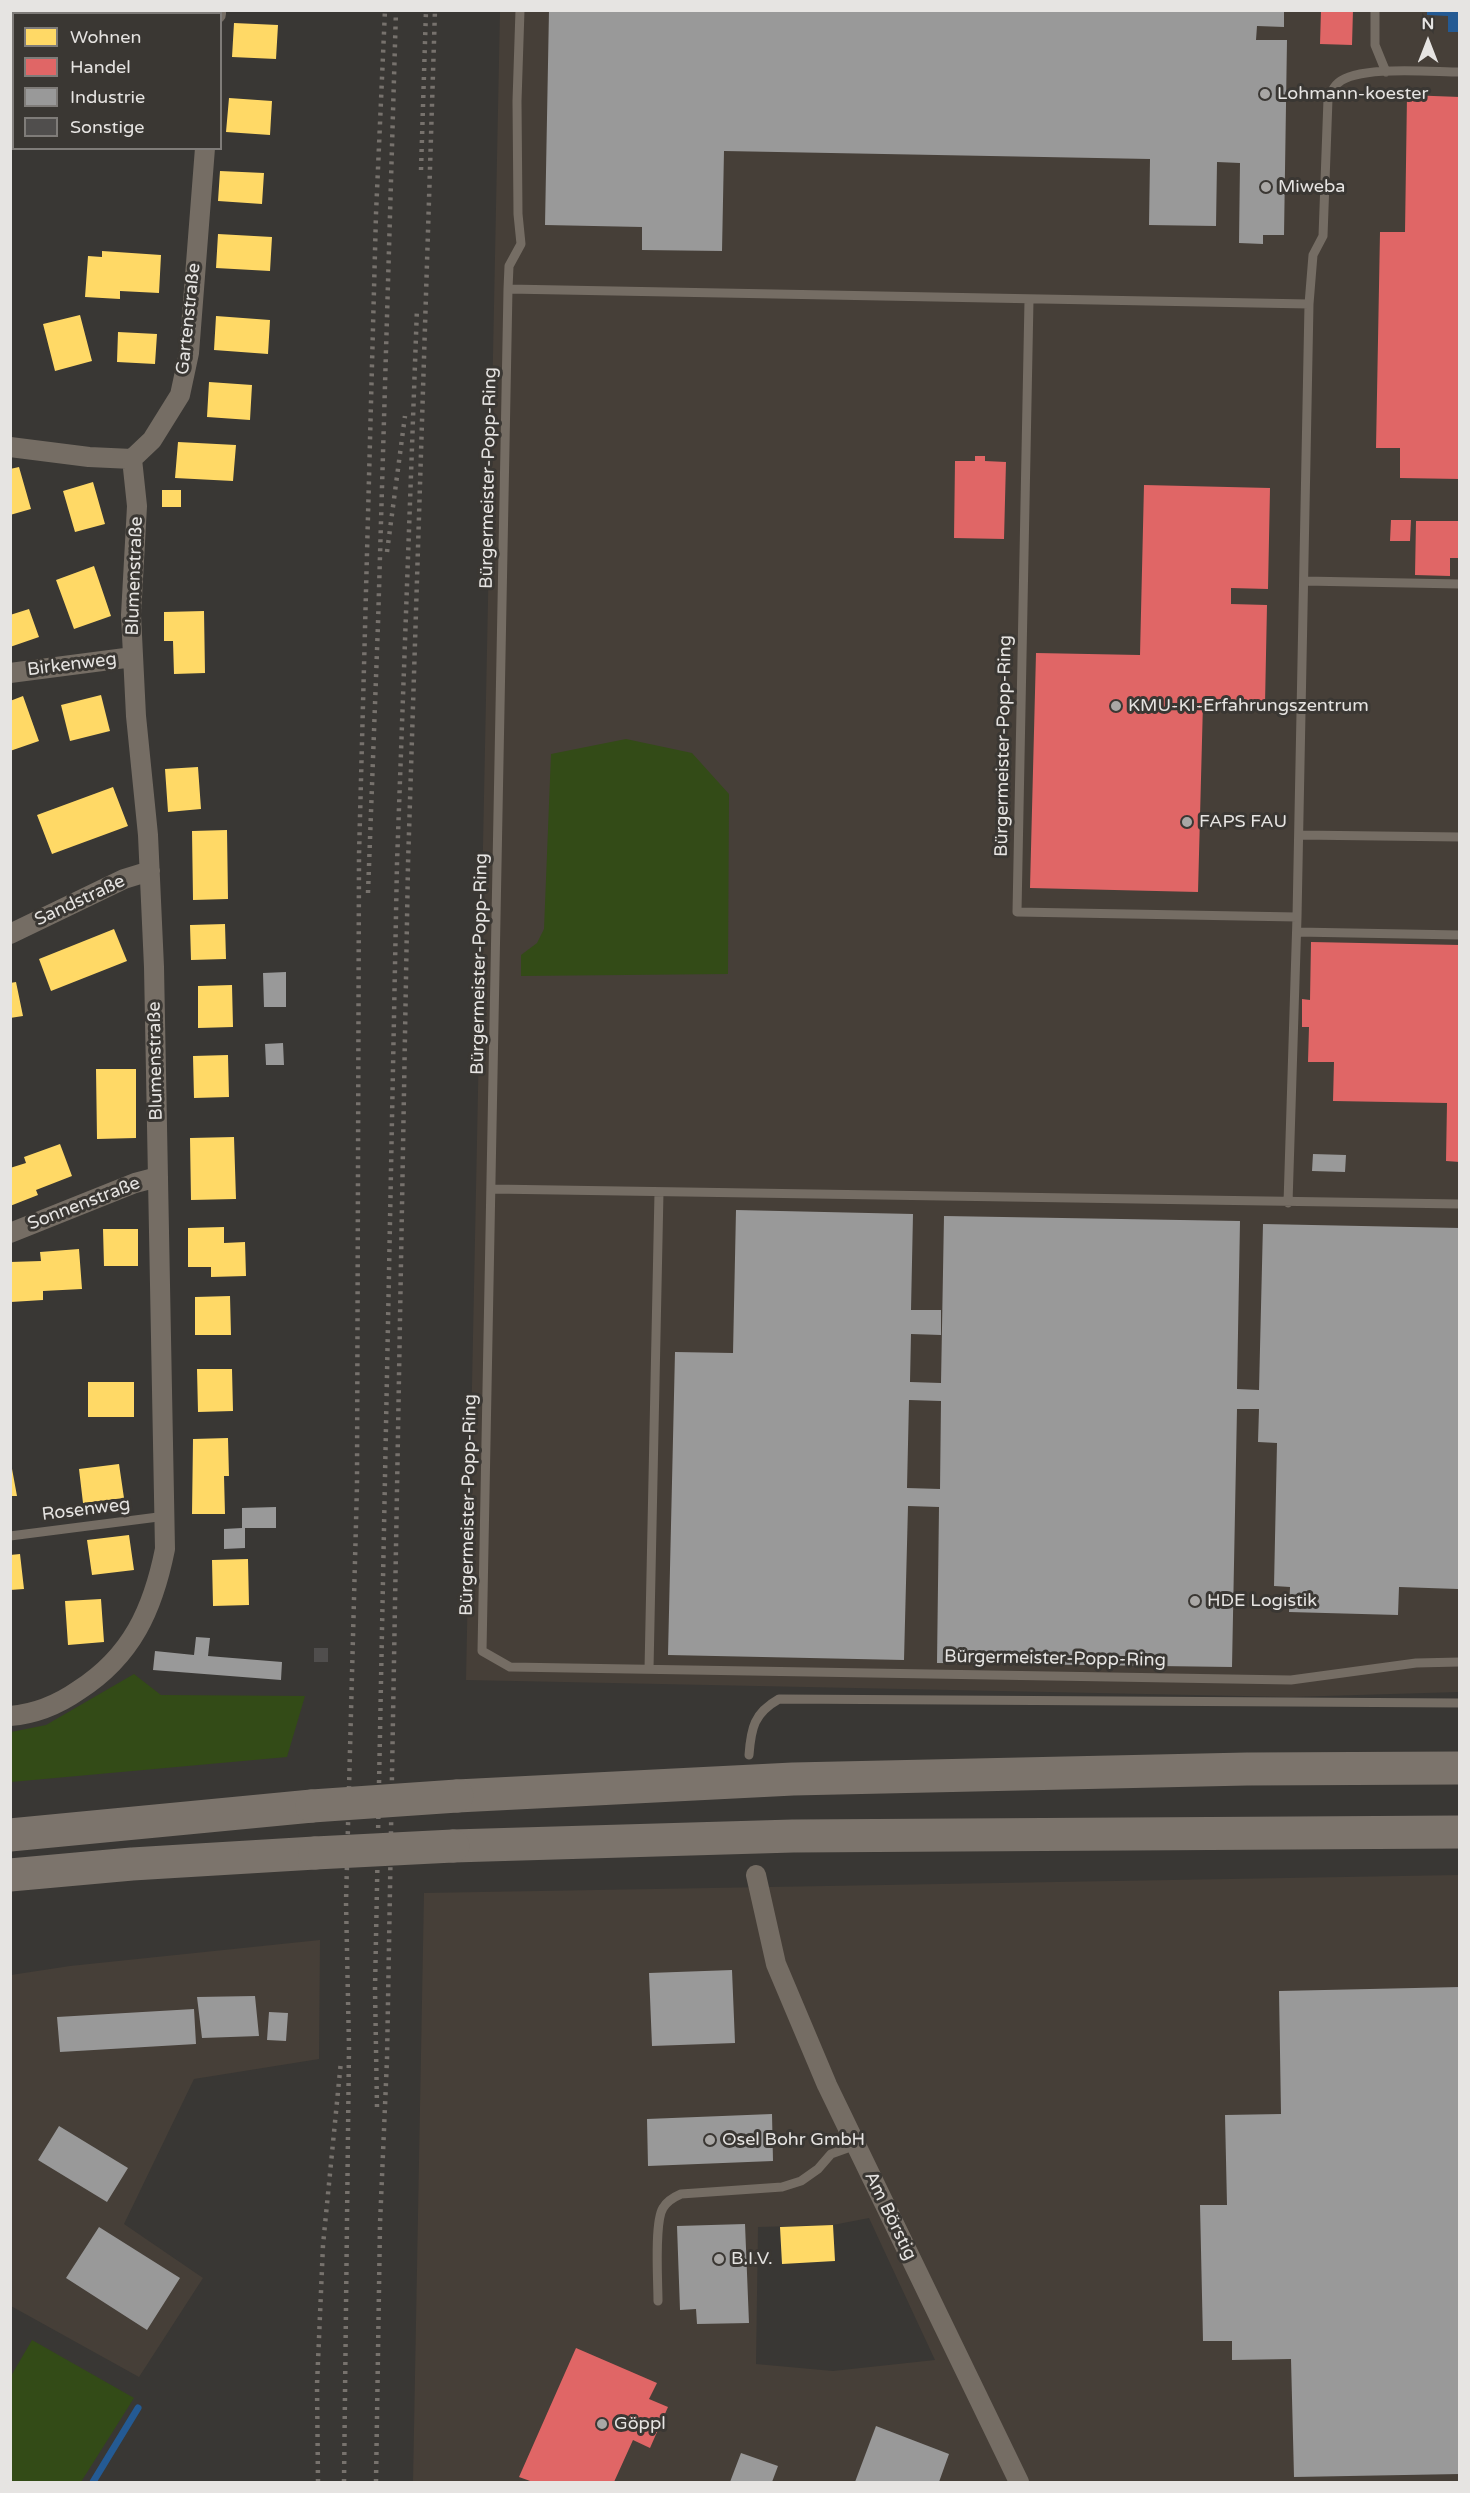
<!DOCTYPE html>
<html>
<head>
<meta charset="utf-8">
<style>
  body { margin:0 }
  #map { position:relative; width:1470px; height:2493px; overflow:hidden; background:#393734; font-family:"Varela Round",sans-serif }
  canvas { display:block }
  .frame { position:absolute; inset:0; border:12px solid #e6e4e2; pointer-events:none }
  .legend { position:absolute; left:12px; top:12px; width:210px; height:138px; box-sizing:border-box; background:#3a3733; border:2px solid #7f7c79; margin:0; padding:8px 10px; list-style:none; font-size:18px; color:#e6e4e2 }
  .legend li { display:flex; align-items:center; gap:12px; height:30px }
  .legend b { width:30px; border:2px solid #7f7c79 }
  .north { position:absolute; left:1398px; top:12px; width:60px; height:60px; -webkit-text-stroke:4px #3a3733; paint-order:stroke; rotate:0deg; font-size:16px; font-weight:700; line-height:24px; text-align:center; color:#e6e4e2 }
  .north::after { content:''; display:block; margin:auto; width:21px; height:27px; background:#e6e4e2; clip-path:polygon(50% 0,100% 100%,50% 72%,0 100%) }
</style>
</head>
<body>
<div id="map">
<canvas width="1470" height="2493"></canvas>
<div class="frame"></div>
<ul class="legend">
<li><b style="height:16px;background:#ffd966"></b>Wohnen</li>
<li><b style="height:16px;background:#e06666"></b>Handel</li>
<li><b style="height:16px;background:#999"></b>Industrie</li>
<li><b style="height:16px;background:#504e4d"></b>Sonstige</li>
</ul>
<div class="north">N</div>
</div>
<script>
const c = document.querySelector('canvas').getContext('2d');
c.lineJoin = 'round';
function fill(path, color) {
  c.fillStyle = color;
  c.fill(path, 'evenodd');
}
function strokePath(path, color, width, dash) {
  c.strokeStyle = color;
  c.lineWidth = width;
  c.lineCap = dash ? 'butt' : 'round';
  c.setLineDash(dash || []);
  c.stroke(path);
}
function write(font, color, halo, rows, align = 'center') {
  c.font = font + ' "Varela Round",sans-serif';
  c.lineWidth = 6;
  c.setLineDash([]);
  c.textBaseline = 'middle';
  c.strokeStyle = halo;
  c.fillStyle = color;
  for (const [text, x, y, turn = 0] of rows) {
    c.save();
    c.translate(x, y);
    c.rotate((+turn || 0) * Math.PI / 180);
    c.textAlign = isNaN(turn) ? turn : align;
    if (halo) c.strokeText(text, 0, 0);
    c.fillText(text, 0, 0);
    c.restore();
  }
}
fill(new Path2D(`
  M500 11H1459V1692L1291 1697 466 1680Z
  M1459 1875V2482H413L424 1893ZM869 2218 935 2360 833 2371 756 2364 758 2227 833 2225Z
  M320 1940 319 2059 194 2079 124 2224 203 2278 139 2377 11 2306V1975L70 1966Z`), '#463f38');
fill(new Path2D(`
  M626 739 692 753 729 794 728 974 521 976V955L537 943 544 929 551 754Z
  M134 1674 161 1695 305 1696 287 1757 11 1782V1732L46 1725Z
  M32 2340 134 2398 81 2482H11V2376Z`), '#334b17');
fill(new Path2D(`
  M1427 11H1459V32H1448V16L1427 15Z`), '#245a93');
fill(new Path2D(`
  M234 23 278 25 276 59 232 57Z
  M229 98 272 101 270 135 226 132Z
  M220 171 264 173 262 204 218 201Z
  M218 234 272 237 270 271 216 268Z
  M102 251 161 255 159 293 120 291V299L85 297 88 256 102 257Z
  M80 315 92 361 55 371 43 324Z
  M216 316 270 320 268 354 214 350Z
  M118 332 157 334 155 364 117 362Z
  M209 382 252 385 250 420 207 417Z
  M178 442 236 445 233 481 175 478Z
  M19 467 31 509 10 515V469Z
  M93 482 105 524 75 532 63 491Z
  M162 490H181V507H162Z
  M94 566 111 616 74 629 56 580Z
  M29 609 39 637 10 647V615Z
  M204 611 205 673 174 674 173 641H164V612Z
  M101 695 110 731 70 741 61 705Z
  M23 696 39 741 10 751V701Z
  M198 767 201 809 168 812 165 769Z
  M113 787 128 826 52 854 37 815Z
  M227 830 228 899 193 900 192 831Z
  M225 924 226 959 191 960 190 925Z
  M114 929 127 961 51 991 39 959Z
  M16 982 23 1016 10 1018V983Z
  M232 985 233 1027 198 1028V986Z
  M228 1055 229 1097 194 1098 193 1056Z
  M96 1069H136V1138L97 1139Z
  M234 1137 236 1199 191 1200 190 1138Z
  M60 1144 72 1176 36 1190 38 1195 10 1206V1168L26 1163 24 1157Z
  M224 1227V1243L245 1242 246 1276 211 1277V1267H188V1228Z
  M103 1229H138V1266H104Z
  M79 1249 82 1289 43 1291V1300L11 1302 10 1262 41 1261 40 1252Z
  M230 1296 231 1335H195V1297Z
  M197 1369H232L233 1411 198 1412Z
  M88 1382H134V1417H88Z
  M228 1438 229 1476H224L225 1514H192L193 1439Z
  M10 1458 17 1496H10Z
  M119 1464 124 1498 83 1503 79 1469Z
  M129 1535 134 1570 92 1575 87 1540Z
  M20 1554 24 1589 10 1590V1555Z
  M248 1559 249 1605 213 1606 212 1560Z
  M101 1599 104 1642 68 1645 65 1601Z
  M833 2225 835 2261 782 2264 780 2227Z`), '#ffd966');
fill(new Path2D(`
  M1321 10H1353L1352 45 1320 44Z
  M1407 95 1460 97V479L1400 478V448H1376L1380 232H1405Z
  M975 456H985V461L1006 462 1004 539 954 538 955 461H975Z
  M1144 485 1270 488 1268 589 1231 588V604L1267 605 1265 704 1203 703 1198 892 1030 888 1036 653 1140 655Z
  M1391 520H1411L1410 541H1390Z
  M1416 521H1460V558H1450V576L1415 575Z
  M1311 942 1460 945V1162L1446 1161 1447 1103 1333 1101 1334 1062H1308L1309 1027H1302V999L1310 1000Z
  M576 2348 657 2383 649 2399 668 2407 650 2448 633 2440 614 2482H533L519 2477Z`), '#e06666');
fill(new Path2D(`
  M549 10H1284V27L1257 26 1256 40H1287L1284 235H1263V244L1239 243 1240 163 1217 162 1216 226 1149 225 1150 159 724 151 722 251 642 250V227L545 225Z
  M286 972V1007H264L263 973Z
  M283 1043 284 1065H266L265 1044Z
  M1313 1154 1346 1155 1345 1172 1312 1171Z
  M736 1210 913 1214 911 1310H941V1335L911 1334 910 1382 941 1383 944 1216 1240 1221 1237 1389 1259 1390 1263 1224 1460 1228 1458 1589 1399 1587 1398 1615 1289 1612 1290 1587 1274 1586 1277 1443 1258 1442 1259 1409H1237L1232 1667 937 1663 939 1507 908 1506 904 1660 668 1655 675 1352 733 1353ZM909 1400 941 1401 940 1489 907 1488Z
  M276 1507V1528H245V1548L224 1549V1529L242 1528V1508Z
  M196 1637 210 1638 208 1656 282 1662 281 1680 153 1670 155 1651 194 1655Z
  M732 1970 735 2043 652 2046 649 1973Z
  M1460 1987V2474L1294 2477 1291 2359 1232 2360V2341H1203L1200 2205H1227L1225 2115 1281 2114 1279 1991Z
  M255 1996 259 2036 202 2038 197 1997Z
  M194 2009 196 2044 60 2052 57 2017Z
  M269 2012 288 2013 286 2041 267 2040Z
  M772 2114 773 2161 648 2166 647 2119Z
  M59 2126 128 2168 107 2202 38 2160Z
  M745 2224 749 2323 697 2324 696 2309 680 2310 677 2226Z
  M99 2227 180 2278 147 2330 66 2278Z
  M876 2426 949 2454 939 2482H855Z
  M741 2453 778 2466 772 2482H730Z`), '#999');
strokePath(new Path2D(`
  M93 2482 138 2408`), '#245a93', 7);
fill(new Path2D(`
  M314 1648H328V1662H314Z`), '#504e4d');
strokePath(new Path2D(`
  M520 10 517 101 518 214 521 244 509 266 508 289 482 1651 510 1667 1291 1680 1416 1663 1460 1662
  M1375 10V45L1386 72
  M508 289 1309 304
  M1029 300 1017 912 1297 917
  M1304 581 1460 584
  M1299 835 1460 837
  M1297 932 1460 935
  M492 1189 1460 1204
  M1288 1203 1297 917 1309 304 1313 255 1323 236 1328 99C1331 93 1333 87 1338 83 1359 65 1431 72 1460 72
  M10 1536 166 1516
  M649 1669 659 1192
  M749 1755C751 1728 754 1713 779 1699L1460 1703
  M658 2301C658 2282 654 2222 663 2208 667 2201 674 2197 681 2194L782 2187 801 2181 818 2169 831 2154 856 2145`), '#756d64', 9);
strokePath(new Path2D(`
  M216 14V10
  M10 447 89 457 132 459 152 440 180 395 189 353 205 148
  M10 673 133 657
  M10 934 124 879 150 871
  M10 1233 135 1183 158 1177
  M10 1716C35 1714 59 1704 79 1690 132 1656 153 1609 165 1549L154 967 148 835 136 716 131 615 137 506 132 459
  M756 1875 776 1964 827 2085 1019 2482`), '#756d64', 20);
strokePath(new Path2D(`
  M457 1796 793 1779 1247 1769 1460 1768
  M10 1835 312 1806
  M453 1846 793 1836 1460 1832
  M10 1875 132 1864 315 1853`), '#7c746c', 33);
strokePath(new Path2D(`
  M421 170 426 10
  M387 552 405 416
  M368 893 378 624 396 10
  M377 2107 375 1989 397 863 417 308
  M318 2482 317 2385 323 2245 341 2061
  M344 2482 349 2047 346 1902 357 1485 359 855 376 214 385 10
  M376 2482 380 2224 387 2059 408 864 435 10`), '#77726d', 4.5, [3, 6]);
strokePath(new Path2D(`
  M312 1806 457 1796
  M315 1853 453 1846`), '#7c746c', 33);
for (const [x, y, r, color] of [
  [1265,94,6,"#a9a7a5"],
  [1266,187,6,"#a9a7a5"],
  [1116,706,6,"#a9a7a5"],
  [1187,822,6,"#a9a7a5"],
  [1195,1601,6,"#a9a7a5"],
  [710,2140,6,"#a9a7a5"],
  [719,2259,6,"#a9a7a5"],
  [602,2424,6,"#a9a7a5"]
]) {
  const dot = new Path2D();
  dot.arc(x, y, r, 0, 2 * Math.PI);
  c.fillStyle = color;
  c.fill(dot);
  strokePath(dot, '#3a3733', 2);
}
write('18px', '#e6e4e2', '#3a3733', [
  ["Lohmann-koester",1277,94],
  ["Miweba",1278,187],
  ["KMU-KI-Erfahrungszentrum",1128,706],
  ["FAPS FAU",1199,822],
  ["HDE Logistik",1207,1601],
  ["Osel Bohr GmbH",722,2140],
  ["B.I.V.",731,2259],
  ["Göppl",614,2424]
], 'left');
write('18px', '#e6e4e2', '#3a3733', [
  ["Gartenstraße",189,319,-84],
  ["Bürgermeister-Popp-Ring",489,478,-89],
  ["Blumenstraße",135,576,-88],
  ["Birkenweg",72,665,-7],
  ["Bürgermeister-Popp-Ring",1004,746,-89],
  ["Sandstraße",80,901,-25],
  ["Bürgermeister-Popp-Ring",480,964,-89],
  ["Blumenstraße",156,1061,-91],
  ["Sonnenstraße",84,1204,-21],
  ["Bürgermeister-Popp-Ring",469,1505,-89],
  ["Rosenweg",86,1510,-7],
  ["Bürgermeister-Popp-Ring",1055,1659,1],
  ["Am Börstig",890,2216,64]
]);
</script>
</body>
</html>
